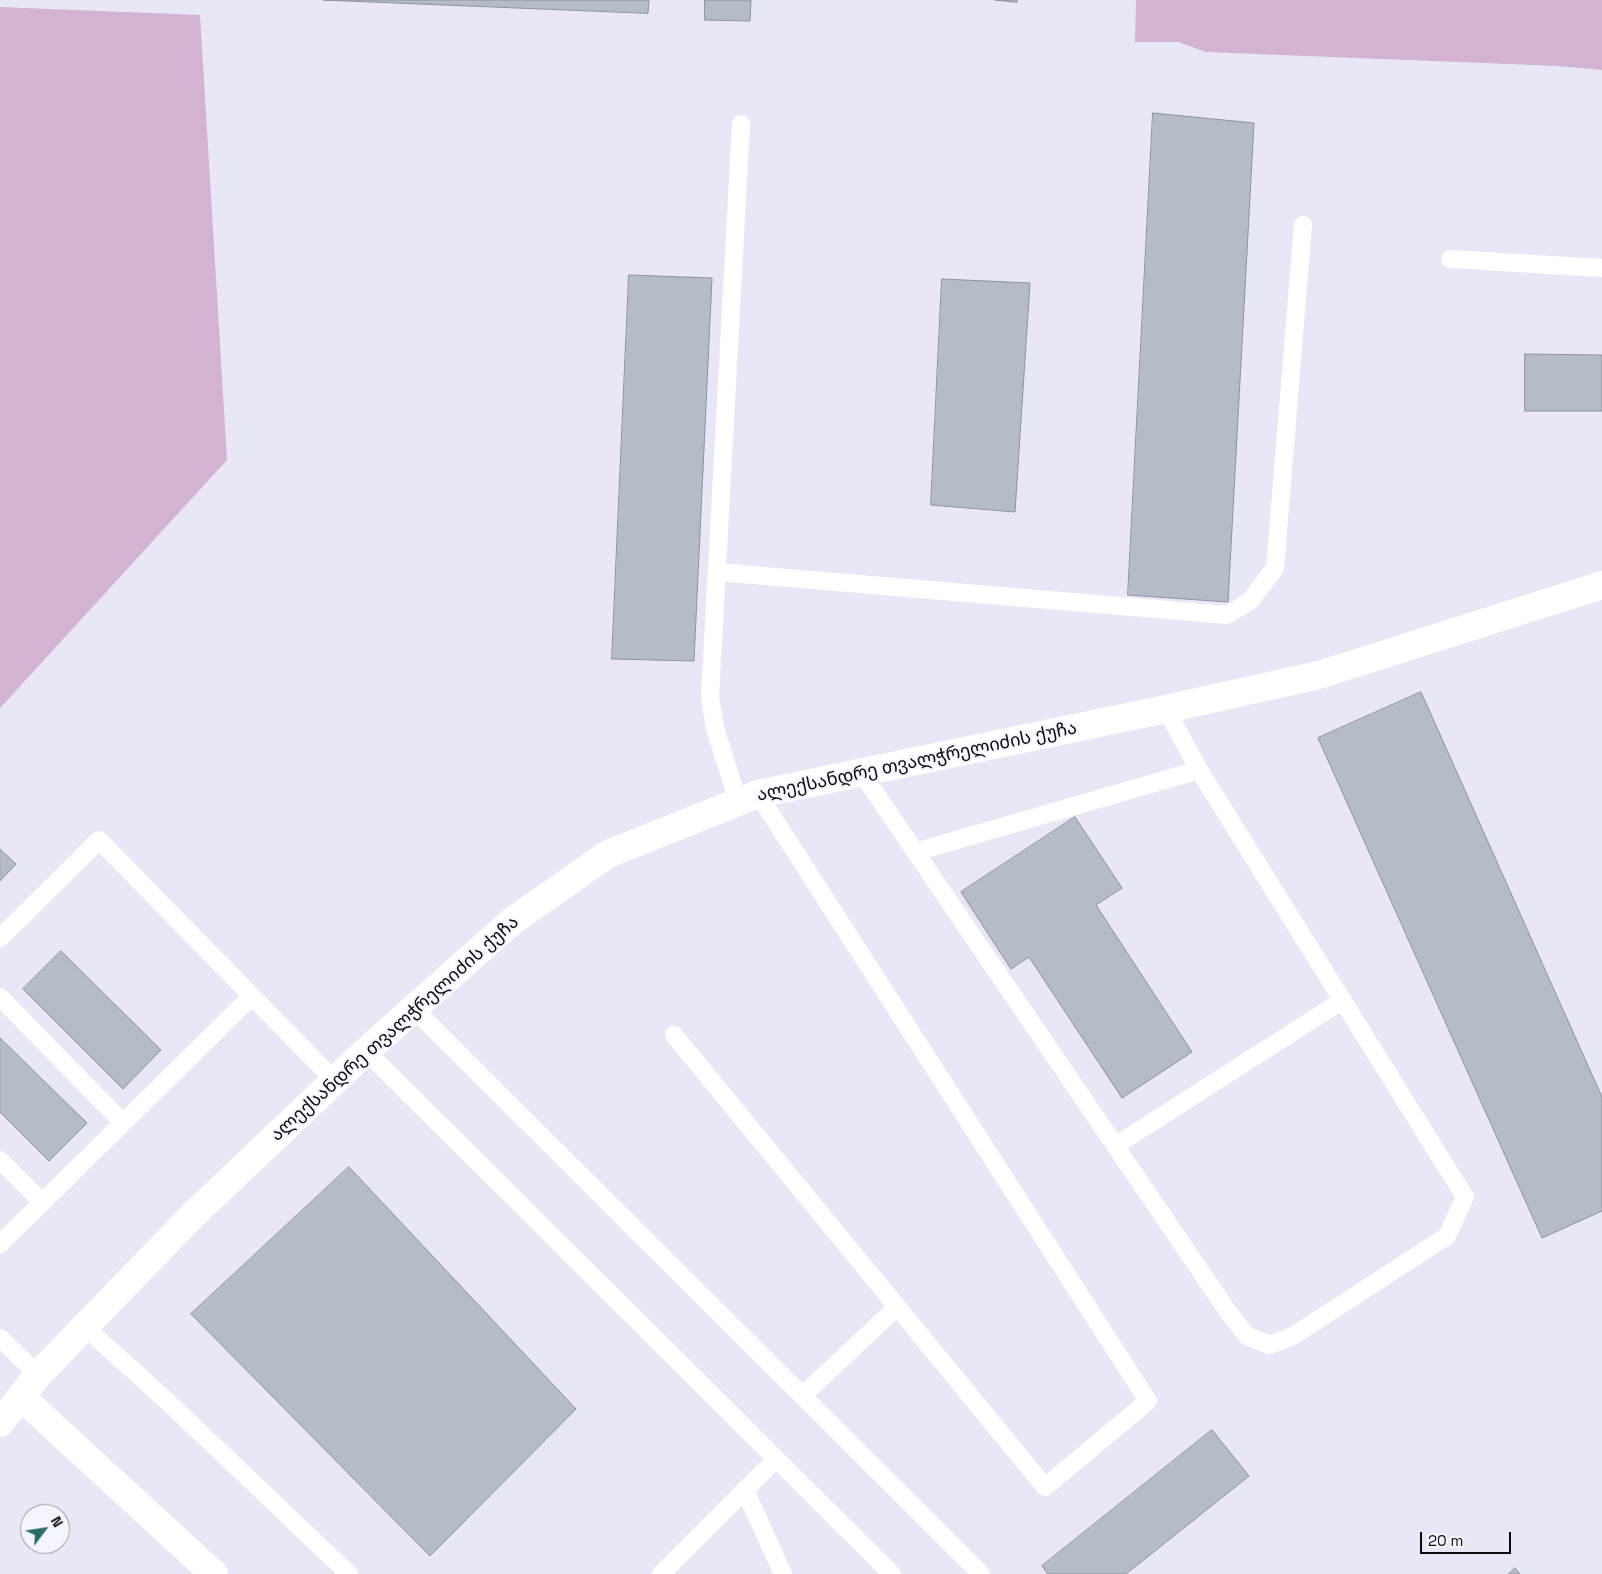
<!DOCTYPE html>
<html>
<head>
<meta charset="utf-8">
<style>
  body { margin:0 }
  #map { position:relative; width:1602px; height:1574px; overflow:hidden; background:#e8e7f6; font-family:"Space Grotesk",sans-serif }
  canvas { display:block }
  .north { position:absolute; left:20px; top:1504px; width:50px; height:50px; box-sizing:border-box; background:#f5f5fe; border:1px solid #97979e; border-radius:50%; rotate:59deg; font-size:14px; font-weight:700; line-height:20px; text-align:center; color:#0b0b0f }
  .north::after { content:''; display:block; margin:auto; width:18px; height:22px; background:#266e65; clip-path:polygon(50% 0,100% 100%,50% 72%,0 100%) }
  .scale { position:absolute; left:1420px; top:1532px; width:91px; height:22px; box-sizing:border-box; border:2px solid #0b0b0f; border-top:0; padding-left:6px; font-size:15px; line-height:18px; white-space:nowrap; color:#0b0b0f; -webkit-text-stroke:4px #f5f5fe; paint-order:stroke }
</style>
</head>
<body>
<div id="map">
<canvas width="1602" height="1574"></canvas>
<div class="north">N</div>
<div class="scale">20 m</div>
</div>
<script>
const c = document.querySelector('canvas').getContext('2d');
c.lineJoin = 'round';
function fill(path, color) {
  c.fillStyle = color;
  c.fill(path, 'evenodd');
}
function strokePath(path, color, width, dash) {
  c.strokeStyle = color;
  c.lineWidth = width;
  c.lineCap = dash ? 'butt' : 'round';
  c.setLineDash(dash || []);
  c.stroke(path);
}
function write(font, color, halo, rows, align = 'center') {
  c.font = font + ' "Space Grotesk","Noto Sans Georgian",sans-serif';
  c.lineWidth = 4;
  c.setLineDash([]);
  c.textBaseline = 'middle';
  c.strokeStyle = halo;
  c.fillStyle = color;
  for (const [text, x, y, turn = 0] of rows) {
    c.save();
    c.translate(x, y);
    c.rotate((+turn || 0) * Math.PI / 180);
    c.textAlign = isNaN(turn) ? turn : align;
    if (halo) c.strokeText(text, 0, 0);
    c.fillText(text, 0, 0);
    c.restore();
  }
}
fill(new Path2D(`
  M1136 0H1602V70L1559 66 1206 52 1178 42H1135Z
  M0 7 200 15 227 460 0 708Z`), '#d4b2d2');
const building = new Path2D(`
  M323 0H649L648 13Z
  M705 0H751L750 21 705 20Z
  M995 0H1017V2Z
  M1153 113 1254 123 1228 602 1128 595Z
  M629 275 712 278 694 661 612 659Z
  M942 279 1030 283 1015 512 931 505Z
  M1525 354 1602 355V411H1525Z
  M1421 692 1602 1097V1211L1542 1238 1318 738Z
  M1075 817 1122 888 1096 905 1192 1052 1122 1098 1029 957 1011 969 961 892Z
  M0 849 16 864 0 881Z
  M61 951 161 1050 123 1089 23 989Z
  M0 1038 87 1123 49 1161 0 1112Z
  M349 1167 576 1409 430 1556 191 1314Z
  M1212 1430 1249 1476 1126 1574H1048L1042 1566Z
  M1515 1568 1520 1574H1509Z`);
fill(building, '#b6bbc8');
strokePath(building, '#8d929f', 1);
strokePath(new Path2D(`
  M1450 259 1602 268
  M717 572 1227 615 1250 601 1275 568 1303 225
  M861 772 1229 1313 1247 1336 1270 1345 1293 1336 1447 1236 1465 1197 1199 770 1166 709
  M738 802 715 728 710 697 741 124
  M915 852 1199 770
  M0 938 99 840 335 1081
  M0 997 123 1123
  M413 1008 981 1574
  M674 1035 1045 1487 1148 1401 758 794
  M366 1051 892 1574
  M1115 1146 1343 1000
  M0 1160 42 1202
  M0 1244 252 996
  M85 1327 168 1402 349 1574
  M0 1338 38 1375
  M802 1396 897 1307
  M745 1490 783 1574
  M661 1574 776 1459`), '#fff', 18);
strokePath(new Path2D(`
  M21 1397 214 1574`), '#fff', 28);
strokePath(new Path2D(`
  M0 1423 38 1375 193 1215 366 1051 511 922 608 854 758 794 1166 709 1319 675 1602 585`), '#fff', 28);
write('18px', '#0b0b0f', '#f5f5fe', [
  ["ალექსანდრე თვალჭრელიძის ქუჩა",917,762,-12],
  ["ალექსანდრე თვალჭრელიძის ქუჩა",395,1029,-42]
]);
</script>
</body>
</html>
